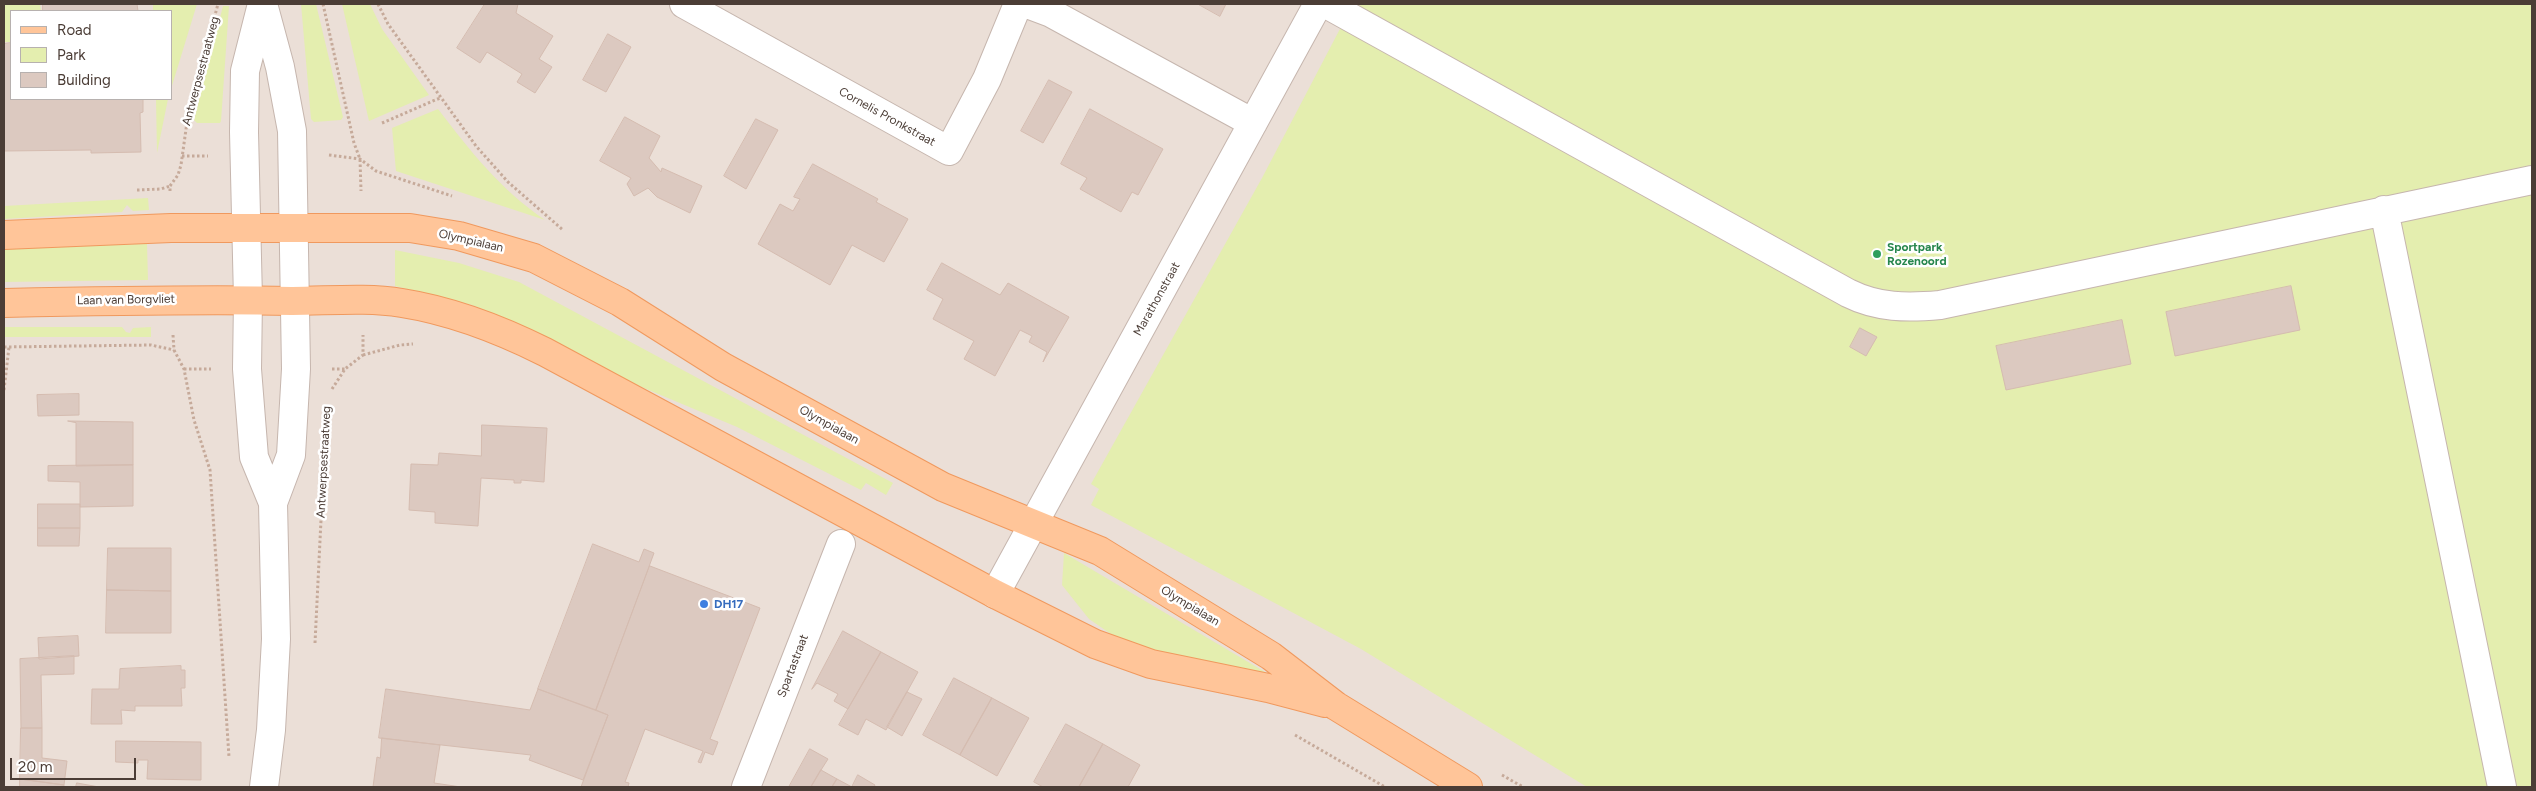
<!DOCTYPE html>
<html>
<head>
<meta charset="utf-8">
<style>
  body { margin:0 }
  #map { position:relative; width:2536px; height:791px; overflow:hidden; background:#f6efe9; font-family:Figtree,sans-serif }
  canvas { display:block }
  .frame { position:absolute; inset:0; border:5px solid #4b3d36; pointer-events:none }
  .legend { position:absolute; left:10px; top:10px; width:162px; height:90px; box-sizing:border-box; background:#fff; border:1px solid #b7b1af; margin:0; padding:6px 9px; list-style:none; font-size:15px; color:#4b3d36 }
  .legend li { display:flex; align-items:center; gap:10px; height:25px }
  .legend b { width:25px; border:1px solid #b7b1af }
  .scale { position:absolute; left:10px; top:758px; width:126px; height:22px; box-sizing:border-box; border:2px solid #4b3d36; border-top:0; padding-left:6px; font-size:15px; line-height:18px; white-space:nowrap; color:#4b3d36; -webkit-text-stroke:4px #fff; paint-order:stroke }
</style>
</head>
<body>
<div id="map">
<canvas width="2536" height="791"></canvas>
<div class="frame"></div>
<ul class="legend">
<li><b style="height:6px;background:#ffc599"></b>Road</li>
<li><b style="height:14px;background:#e4eeaf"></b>Park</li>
<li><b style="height:14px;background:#dcc9c0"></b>Building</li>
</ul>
<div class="scale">20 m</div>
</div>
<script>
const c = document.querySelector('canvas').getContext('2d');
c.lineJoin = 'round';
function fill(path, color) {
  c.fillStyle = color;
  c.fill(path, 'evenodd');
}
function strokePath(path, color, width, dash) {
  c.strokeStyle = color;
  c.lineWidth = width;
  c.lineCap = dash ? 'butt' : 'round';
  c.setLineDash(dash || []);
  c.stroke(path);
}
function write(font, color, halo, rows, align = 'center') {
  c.font = font + ' Figtree,sans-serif';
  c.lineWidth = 5;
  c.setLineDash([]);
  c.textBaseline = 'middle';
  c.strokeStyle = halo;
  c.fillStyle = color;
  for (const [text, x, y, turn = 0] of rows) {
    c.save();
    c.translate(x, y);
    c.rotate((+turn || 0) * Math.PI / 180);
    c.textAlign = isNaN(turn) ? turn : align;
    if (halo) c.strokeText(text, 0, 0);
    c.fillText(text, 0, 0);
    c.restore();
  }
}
fill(new Path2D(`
  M4 4H2532V787H4ZM11 11H171V99H11Z`), '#ebdfd7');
fill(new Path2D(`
  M4 4H40L41 11H11V42H4Z
  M153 4H197L171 89V11H153Z
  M301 4H316L343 117 341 120 314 122 311 119Z
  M342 4H370L382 29 429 95 369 121Z
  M1353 4H2532V787H1587L1361 649 1091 505 1099 489 1091 484 1262 178Z
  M223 6H229L221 121 220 123H197L194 120Z
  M156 99H168L157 153Z
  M438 109C470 151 501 190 545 220L396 171 392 128Z
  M148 198 149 210 133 211 127 205 122 212 4 219V206Z
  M147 244 148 280 4 282V246Z
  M395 250 459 263 519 282 893 483 886 495 866 483 861 490 737 427 601 370 514 322 472 305 395 286Z
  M4 327H122L126 332 130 333 133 328 151 327V337H4Z
  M1064 553 1287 685 1133 649 1089 619 1062 585Z`), '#e4eeaf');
const building = new Path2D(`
  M43 4H137L138 11H43Z
  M485 4H518L516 13 553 36 539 59 552 67 535 93 517 82 522 74 487 52 480 63 457 48Z
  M1198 4H1226L1220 16Z
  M608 34 631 47 606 92 583 80Z
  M11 43V99H143V112L140 113 141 152 91 153V150L4 151V155V44Z
  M1049 80 1072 92 1043 143 1021 131Z
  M1090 109 1163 149 1138 195 1132 192 1121 212 1080 189 1087 178 1061 164Z
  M625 117 660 136 649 158 661 172 662 168 702 186 690 213 657 197 648 188 634 196 627 184 631 178 600 161Z
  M756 119 778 130 746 189 724 176Z
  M813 164 878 199 876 202 908 219 884 262 852 245 830 285 758 244 780 204 793 211 800 199 794 197Z
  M942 263 1000 295 1008 283 1069 317 1043 362 1047 352 1029 342 1032 336 1020 330 995 376 964 359 974 341 933 319 943 299 927 290Z
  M2291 286 2300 330 2175 356 2166 312Z
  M2122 320 2131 364 2006 390 1996 346Z
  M1860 328 1877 337 1866 356 1850 347Z
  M79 394V415L38 416 37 395Z
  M68 421 133 422V465L76 466V423Z
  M482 425 547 428 544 482 521 480V483H514V480L481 478 478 526 435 523V512L409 510 411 464 438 465 439 453 481 456Z
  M133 465V506L80 507V482L48 481V466Z
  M38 504H80V528H38Z
  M38 528H80L79 546H38Z
  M593 544 639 562 644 549 654 553 596 710 538 689Z
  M108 548H171V591L107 590Z
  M650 566 760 608 710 739 718 742 713 755 705 752 701 763 698 762 703 751 645 729 625 782 629 783 628 787H581L608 715 596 710Z
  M107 590 171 591V633H106Z
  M843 631 881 652 848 709 834 701 838 694 817 683 812 689Z
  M78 636 79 656 39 659 38 638Z
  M881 652 918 672 886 730 866 719 858 735 839 725Z
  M74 656V674L41 675 42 728H21L20 659Z
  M181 666V670H185V688H181L182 706H135V711L121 710 122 724H91L92 689H119L120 669Z
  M954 678 992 698 960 755 923 735Z
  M386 689 530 710 538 689 608 715 583 780 529 760 531 755 379 738Z
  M907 692 922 699 902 736 887 727Z
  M992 698 1029 718 997 776 960 755Z
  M1066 724 1103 744 1079 787H1043L1034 782Z
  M21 728H42V758L67 761 64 785 20 779Z
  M382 738 440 745 434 783 461 787H373L377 757 380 758Z
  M116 741 201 742V780L147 779 148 760H138V763L116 762Z
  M1103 744 1140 765 1128 787H1079Z
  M810 749 828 759 821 770 811 787H789Z
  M821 770 837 779 832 787H811Z
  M858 775 875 785 874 787H852Z
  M20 779 64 785V787H20Z
  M837 779 852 787H832Z
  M77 783 99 787H76Z`);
fill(building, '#dcc9c0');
strokePath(building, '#d5bcb0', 1);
const minor = new Path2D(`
  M262 4 245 71 244 132 248 299 247 369 254 457 273 503
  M263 4 280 67 292 131 296 369 291 455 273 503 276 639 271 730 264 787
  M684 4 949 151 987 79 1018 4
  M1027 4 1051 13 1253 123
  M1326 4 1848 293C1878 308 1907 308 1940 305L2532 180
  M2384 210 2502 787
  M995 594 1318 4
  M746 787 841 544`);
const major = new Path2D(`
  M4 235 171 228H410L459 236 534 258 620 302 723 367 943 487 1100 551 1271 656 1336 706 1468 787
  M4 303C100 301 196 299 292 301 328 301 366 297 402 303 453 311 499 329 545 352L995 594 1095 644 1151 664 1268 688 1325 703`);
strokePath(minor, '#c6b6ae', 30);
strokePath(major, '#f0995e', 30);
strokePath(new Path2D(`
  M323 4 354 143 360 159 361 191
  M378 4 388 24 476 146 508 182 563 230
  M382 123 440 98
  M329 155 360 159 376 171 452 196
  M182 156H208
  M137 190 161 189 170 186
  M170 191V186L178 175 181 165 188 115 218 4
  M173 335 174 350 184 369 194 420 210 470 229 757
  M4 347 151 345 174 350
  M363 355 400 345 413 344
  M184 369H211
  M332 369H345
  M332 389 345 369 363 355V335
  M4 390 9 347
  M315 643 323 479
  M1295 735 1385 787
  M1502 775 1523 787`), '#c6aa9a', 3, [2.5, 2.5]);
strokePath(minor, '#fff', 28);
strokePath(major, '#ffc599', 28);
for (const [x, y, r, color] of [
  [1877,254,5,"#2e9e5b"],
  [704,604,5,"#3f7fe0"]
]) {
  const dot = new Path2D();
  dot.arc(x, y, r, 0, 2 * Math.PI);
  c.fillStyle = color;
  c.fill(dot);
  strokePath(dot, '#fff', 2);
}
write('12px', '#4b3d36', '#fff', [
  ["Antwerpsestraatweg",201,71,-75],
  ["Cornelis Pronkstraat",887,117,29],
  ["Olympialaan",471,241,13],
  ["Marathonstraat",1157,299,-61],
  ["Laan van Borgvliet",126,300,-1],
  ["Olympialaan",829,425,29],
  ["Antwerpsestraatweg",324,462,-87],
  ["Olympialaan",1190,606,31],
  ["Spartastraat",793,666,-69]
]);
write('bold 12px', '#27864d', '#fff', [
  ["Sportpark",1887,247],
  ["Rozenoord",1887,261]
], 'left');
write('bold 12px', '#366cbe', '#fff', [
  ["DH17",714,604]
], 'left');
</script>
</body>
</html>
